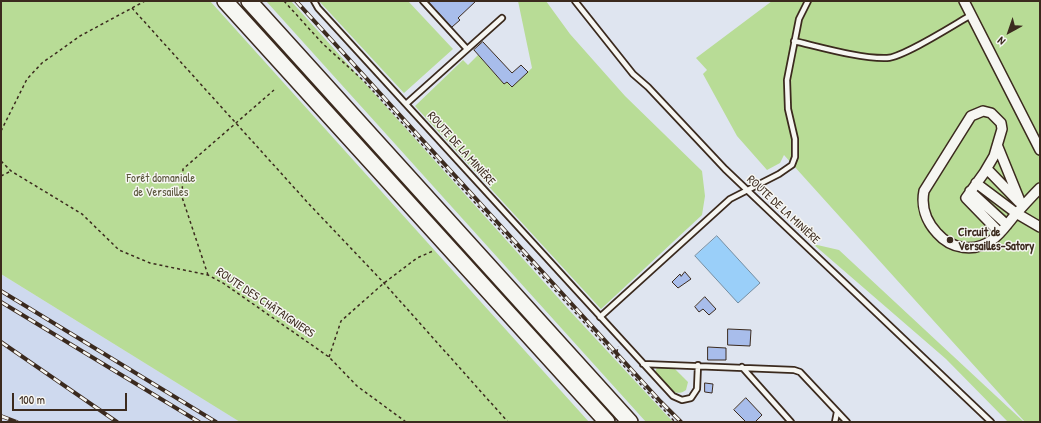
<!DOCTYPE html>
<html>
<head>
<meta charset="utf-8">
<style>
  body { margin:0 }
  #map { position:relative; width:1041px; height:423px; overflow:hidden; background:#dfe5f0; font-family:"Patrick Hand",sans-serif }
  canvas { display:block }
  .frame { position:absolute; inset:0; border:2px solid #3b2a1e; pointer-events:none }
  .north { position:absolute; left:989px; top:12px; width:40px; height:40px; -webkit-text-stroke:3px #f6f6f2; paint-order:stroke; rotate:220deg; font-size:11px; font-weight:700; line-height:16px; text-align:center; color:#3b2a1e }
  .north::after { content:''; display:block; margin:auto; width:14px; height:18px; background:#3b2a1e; clip-path:polygon(50% 0,100% 100%,50% 72%,0 100%) }
  .scale { position:absolute; left:12px; top:393px; width:115px; height:18px; box-sizing:border-box; border:2px solid #3b2a1e; border-top:0; padding-left:5px; font-size:12px; line-height:14px; white-space:nowrap; color:#3b2a1e; -webkit-text-stroke:3px #f6f6f2; paint-order:stroke }
</style>
</head>
<body>
<div id="map">
<canvas width="1041" height="423"></canvas>
<div class="frame"></div>
<div class="north">N</div>
<div class="scale">100 m</div>
</div>
<script>
const c = document.querySelector('canvas').getContext('2d');
c.lineJoin = 'round';
function fill(path, color) {
  c.fillStyle = color;
  c.fill(path, 'evenodd');
}
function strokePath(path, color, width, dash) {
  c.strokeStyle = color;
  c.lineWidth = width;
  c.lineCap = dash ? 'butt' : 'round';
  c.setLineDash(dash || []);
  c.stroke(path);
}
function write(font, color, halo, rows, align = 'center') {
  c.font = font + ' "Patrick Hand",sans-serif';
  c.lineWidth = 3;
  c.setLineDash([]);
  c.textBaseline = 'middle';
  c.strokeStyle = halo;
  c.fillStyle = color;
  for (const [text, x, y, turn = 0] of rows) {
    c.save();
    c.translate(x, y);
    c.rotate((+turn || 0) * Math.PI / 180);
    c.textAlign = isNaN(turn) ? turn : align;
    if (halo) c.strokeText(text, 0, 0);
    c.fillText(text, 0, 0);
    c.restore();
  }
}
fill(new Path2D(`
  M1 274 237 420 240 422H1Z`), '#ced9ee');
fill(new Path2D(`
  M1 1H210L589 422H240L1 274Z
  M266 1H291L569 310 673 422H646Z
  M319 1H408L453 49 404 93Z
  M518 1H546L570 34 625 96 702 171 705 196 702 215 601 309 415 106 463 60 468 65 478 55 504 84 507 82 511 87 532 68Z
  M772 1H1040V422H1025L784 155 780 163 767 170 737 136 703 74 707 70 696 58Z
  M813 244 839 250 1024 422H1008L946 359Z
  M657 367 675 369 688 382 686 390C673 400 662 381 655 373Z`), '#b8dc96');
const water = new Path2D(`
  M717 236 760 283 738 303 695 256Z`);
fill(water, '#9acff9');
strokePath(water, '#748da1', 1);
const building = new Path2D(`
  M428 1H476L458 18 460 20 452 27Z
  M483 42 512 73 521 65 528 72 512 87 507 82 504 84 474 50Z
  M685 272 691 279 678 288 672 282 680 274 681 276Z
  M705 297 716 309 709 315 703 309 699 312 695 307Z
  M728 329 751 330 750 346 728 345Z
  M708 347 726 348V360H708Z
  M705 383 713 384 712 393 705 392Z
  M746 398 762 415 755 422H746L734 410Z`);
fill(building, '#a8bdeb');
strokePath(building, '#3b2a1e', 1);
const service = new Path2D(`
  M314 1 318 8 673 396 682 400 691 398 697 389 698 365
  M423 1 467 49
  M575 1 633 74 648 87 725 169 991 422
  M794 41C820 47 861 59 887 58 904 57 955 24 971 15
  M406 104 502 18
  M600 317 730 199 779 174 792 165 795 157V139L788 109 787 80 799 19 808 1
  M643 364 794 370 800 372 847 422
  M742 367 791 422
  M835 422 837 412`);
const minor = new Path2D(`
  M964 1 1040 150
  M998 147 1022 206
  M987 169 1019 202
  M976 183 1016 213 1040 227
  M970 191 1007 225
  M1000 233 966 198 984 173 994 156 1002 129 1001 123 991 113 983 111 971 116 924 191C921 206 926 221 937 233 951 249 974 253 992 240 1001 234 1008 223 1015 215 1023 206 1031 197 1040 188`);
const trunk = new Path2D(`
  M225 1 607 422
  M249 1 630 422`);
strokePath(service, '#3b2a1e', 8);
strokePath(minor, '#3b2a1e', 12);
strokePath(trunk, '#3b2a1e', 18);
strokePath(new Path2D(`
  M284 1 323 44 364 81 675 422
  M132 8 308 203 384 283 508 422
  M1 131 27 79 42 63 80 36 145 1
  M1 161 11 171 82 214 119 250 150 263 208 275 223 283 329 357 357 386 406 422
  M1 176 11 171
  M208 275 182 197 183 169 274 90
  M329 357 341 321 384 283 417 258 433 251
  M616 358 618 346`), '#3b2a1e', 1.5, [3, 3]);
strokePath(service, '#f6f6f2', 4.5);
strokePath(minor, '#f6f6f2', 9);
strokePath(trunk, '#f6f6f2', 15);
const rail = new Path2D(`
  M296 1 661 402 681 422
  M1 291 216 422
  M1 302 199 422
  M1 342 117 422
  M1 416 17 422`);
strokePath(rail, '#3b2a1e', 4);
strokePath(rail, '#f6f6f2', 2.5, [8]);
for (const [x, y, r, color] of [
  [950,240,4,"#3b2a1e"]
]) {
  const dot = new Path2D();
  dot.arc(x, y, r, 0, 2 * Math.PI);
  c.fillStyle = color;
  c.fill(dot);
  strokePath(dot, '#f6f6f2', 1.5);
}
write('12px', '#3b2a1e', '#f6f6f2', [
  ["ROUTE DE LA MINIÈRE",461,149,48],
  ["ROUTE DE LA MINIÈRE",783,210,43],
  ["ROUTE DES CHÂTAIGNIERS",265,303,34]
]);
write('12px', '#5a563c', '#f6f6f2', [
  ["Forêt domaniale",161,179],
  ["de Versailles",161,193]
]);
write('bold 12px', '#3b2a1e', '#f6f6f2', [
  ["Circuit de",958,233],
  ["Versailles-Satory",958,247]
], 'left');
</script>
</body>
</html>
